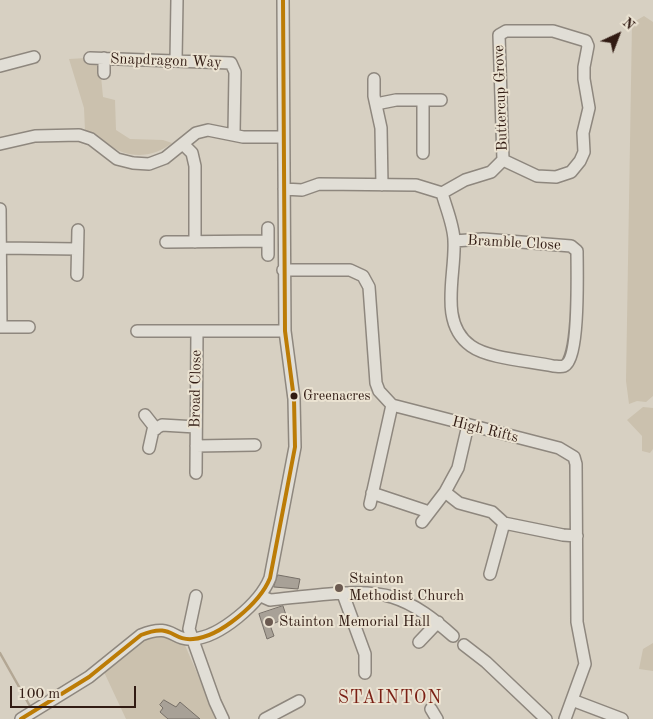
<!DOCTYPE html>
<html>
<head>
<meta charset="utf-8">
<style>
  body { margin:0 }
  #map { position:relative; width:653px; height:719px; overflow:hidden; background:#d7d0c2; font-family:"Old Standard TT",serif }
  canvas { display:block }
  .north { position:absolute; left:593px; top:10px; width:50px; height:50px; -webkit-text-stroke:4px #ebe3d2; paint-order:stroke; rotate:43deg; font-size:14px; font-weight:700; line-height:20px; text-align:center; color:#311b13 }
  .north::after { content:''; display:block; margin:auto; width:18px; height:22px; background:#311b13; clip-path:polygon(50% 0,100% 100%,50% 72%,0 100%) }
  .scale { position:absolute; left:10px; top:686px; width:126px; height:22px; box-sizing:border-box; border:2px solid #311b13; border-top:0; padding-left:6px; font-size:15px; line-height:18px; white-space:nowrap; color:#311b13; -webkit-text-stroke:4px #ebe3d2; paint-order:stroke }
</style>
</head>
<body>
<div id="map">
<canvas width="653" height="719"></canvas>
<div class="north">N</div>
<div class="scale">100 m</div>
</div>
<script>
const c = document.querySelector('canvas').getContext('2d');
c.lineJoin = 'round';
function fill(path, color) {
  c.fillStyle = color;
  c.fill(path, 'evenodd');
}
function strokePath(path, color, width, dash) {
  c.strokeStyle = color;
  c.lineWidth = width;
  c.lineCap = dash ? 'butt' : 'round';
  c.setLineDash(dash || []);
  c.stroke(path);
}
function write(font, color, halo, rows, align = 'center') {
  c.font = font + ' "Old Standard TT",serif';
  c.lineWidth = 4;
  c.setLineDash([]);
  c.textBaseline = 'middle';
  c.strokeStyle = halo;
  c.fillStyle = color;
  for (const [text, x, y, turn = 0] of rows) {
    c.save();
    c.translate(x, y);
    c.rotate((+turn || 0) * Math.PI / 180);
    c.textAlign = isNaN(turn) ? turn : align;
    if (halo) c.strokeText(text, 0, 0);
    c.fillText(text, 0, 0);
    c.restore();
  }
}
fill(new Path2D(`
  M644 16 653 22V396L646 402 637 401 629 404 626 381 632 23Z
  M86 58 100 66 103 97 115 100 116 130 130 139 163 140 172 143C153 158 128 159 109 145 100 140 95 134 85 131L84 108 69 59Z
  M643 407 653 408V449L650 453 642 451V436L627 420Z
  M162 632 184 643 217 719H126L104 672 144 637Z
  M653 643V671L639 669 643 649Z`), '#cbc1ae');
strokePath(new Path2D(`
  M0 653 31 708`), '#b3a794', 2.5);
const building = new Path2D(`
  M278 575 300 579 298 589 274 587Z
  M283 606 287 618 270 625 274 636 267 639 259 614Z
  M164 700 176 707 180 702 200 719H168L160 712 163 708 160 705Z`);
fill(building, '#a8a197');
strokePath(building, '#766f67', 1);
const minor = new Path2D(`
  M90 58 231 63 235 72 234 133
  M176 60 177 0
  M0 66 34 57
  M104 73V58
  M374 79V96L381 128 382 185
  M423 100V153
  M376 104 396 100H441
  M0 144 35 136 79 135 91 139 117 159 133 163 149 164 165 158 196 133 208 130 243 137H283
  M184 145 192 153 195 166V242
  M284 189 302 190 319 184 416 185 442 193
  M442 193C446 208 454 226 454 241 456 274 438 323 471 346 489 359 531 361 553 366 556 366 561 367 564 366 580 360 577 269 577 251L571 246 483 239 454 241
  M442 193 465 180 491 172 503 160 499 35 506 31H553L586 41 588 46 584 67V79L589 108 583 133 584 152 580 161 571 172 556 177 537 176 503 160
  M0 209 1 327
  M268 228V255
  M166 242 268 241
  M2 248 77 249
  M283 270H350L363 276 369 287 376 383 379 391 392 405 559 448 574 457 576 464 577 622 585 664 565 719
  M77 275 78 230
  M0 327H29
  M137 331H285
  M145 415 156 429
  M196 446 255 445
  M149 448 153 430 162 425 196 427
  M196 473 197 331
  M445 492 459 503 492 512 504 523 563 535 577 536
  M372 493 429 512
  M370 504 392 405
  M422 522 445 492 458 468 468 425
  M490 574 504 523
  M343 594 365 654V673
  M196 596 189 629 215 702 223 719
  M261 596 270 600C303 597 362 587 392 597 415 604 435 620 453 636
  M419 642 438 622
  M464 645 486 662 546 719
  M572 700 622 719
  M431 709 437 719
  M21 719 89 677 141 635C173 622 171 641 193 639 220 637 260 603 270 578L295 447 294 399 285 331 283 0
  M265 719 299 701`);
strokePath(minor, '#8e877e', 14);
strokePath(minor, '#e1ded6', 11);
strokePath(new Path2D(`
  M21 719 89 677 141 635C173 622 171 641 193 639 220 637 260 603 270 578L295 447 294 399 285 331 283 0`), '#bc7c06', 4);
for (const [x, y, r, color] of [
  [294,396,4.5,"#311b13"],
  [339,588,5,"#6b5a50"],
  [269,622,5,"#6b5a50"]
]) {
  const dot = new Path2D();
  dot.arc(x, y, r, 0, 2 * Math.PI);
  c.fillStyle = color;
  c.fill(dot);
  strokePath(dot, '#ebe3d2', 2);
}
write('14px', '#311b13', '#ebe3d2', [
  ["Greenacres",303,396]
], 'left');
write('15px', '#311b13', '#ebe3d2', [
  ["Snapdragon Way",166,61,2],
  ["Buttercup Grove",501,98,-92],
  ["Bramble Close",514,243,3],
  ["Broad Close",196,389,-89],
  ["High Rifts",485,430,14]
]);
write('15px', '#311b13', '#ebe3d2', [
  ["Stainton",349,579],
  ["Methodist Church",349,596],
  ["Stainton Memorial Hall",279,622]
], 'left');
c.letterSpacing = '1px';
write('18px', '#7a1f14', '#ebe3d2', [
  ["STAINTON",390,698]
]);
c.letterSpacing = '0px';
</script>
</body>
</html>
